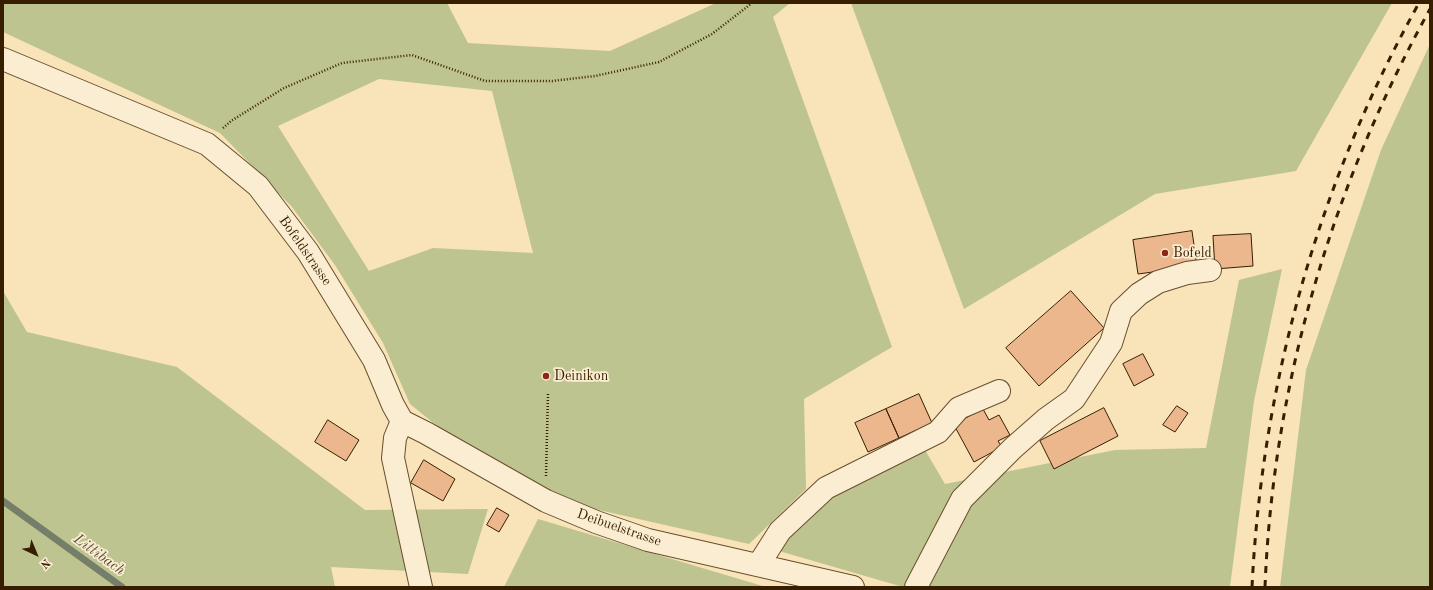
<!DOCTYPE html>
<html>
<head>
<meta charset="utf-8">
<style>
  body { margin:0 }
  #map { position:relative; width:1433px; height:590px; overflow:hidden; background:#f9e3b9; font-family:"Old Standard TT",serif }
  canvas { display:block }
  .frame { position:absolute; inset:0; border:4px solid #371e00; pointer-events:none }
  .north { position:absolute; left:16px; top:534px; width:40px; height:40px; -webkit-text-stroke:3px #fbedd2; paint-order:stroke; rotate:136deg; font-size:11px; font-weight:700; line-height:16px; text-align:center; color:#371e00 }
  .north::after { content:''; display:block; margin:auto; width:14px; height:18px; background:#371e00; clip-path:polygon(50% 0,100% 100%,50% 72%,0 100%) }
</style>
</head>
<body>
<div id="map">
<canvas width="1433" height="590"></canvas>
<div class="frame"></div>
<div class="north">N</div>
</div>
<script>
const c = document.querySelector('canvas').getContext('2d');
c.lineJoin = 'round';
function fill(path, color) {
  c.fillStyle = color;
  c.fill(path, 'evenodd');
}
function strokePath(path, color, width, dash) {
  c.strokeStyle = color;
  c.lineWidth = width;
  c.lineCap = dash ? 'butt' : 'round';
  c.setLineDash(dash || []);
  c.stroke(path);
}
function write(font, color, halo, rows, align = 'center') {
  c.font = font + ' "Old Standard TT",serif';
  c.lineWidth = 3.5;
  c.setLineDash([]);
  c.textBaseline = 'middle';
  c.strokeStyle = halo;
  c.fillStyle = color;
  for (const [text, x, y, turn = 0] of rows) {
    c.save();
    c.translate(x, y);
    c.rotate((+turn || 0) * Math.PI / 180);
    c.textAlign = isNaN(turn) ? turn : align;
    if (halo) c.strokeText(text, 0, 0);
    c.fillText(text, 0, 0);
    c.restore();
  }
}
fill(new Path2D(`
  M3 3H447L468 43 610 51 716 3H790L773 17 892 347 804 399 806 489 749 544 550 499 452 438 410 404 383 343 335 265 292 207 220 133 3 32ZM379 79 492 91 533 253 433 248 369 271 278 126Z
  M851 3H1392L1296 171 1155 194 964 309Z
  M1430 44V587H1280L1306 370 1381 150Z
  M1282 269 1254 401 1230 587H903L779 551 820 501 925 450 945 484 1115 450 1206 448 1239 280Z
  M3 291 27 332 177 367 365 510 488 509 468 574 331 567 335 587H3Z
  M538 519 766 587H504Z`), '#bec48f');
strokePath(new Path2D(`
  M3 501 122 587`), '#757e68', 7);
const building = new Path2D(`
  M1192 231 1197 266 1138 274 1133 240Z
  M1251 234 1253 266 1215 269 1213 236Z
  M1071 291 1104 328 1039 386 1006 348Z
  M1143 354 1154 375 1134 386 1123 364Z
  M919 394 932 423 899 438 886 409Z
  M1177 406 1188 413 1175 432 1163 425Z
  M1104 408 1118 436 1054 469 1040 441Z
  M886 409 899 438 868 452 855 423Z
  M983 409 989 420 999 415 1010 435 998 441 1002 447 974 462 954 425Z
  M328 420 359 440 346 461 315 442Z
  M424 460 455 479 443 501 411 483Z
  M497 508 509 515 499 532 487 525Z`);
fill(building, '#ecb78d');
strokePath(building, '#371e00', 1);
const minor = new Path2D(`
  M3 59 207 144 258 186 308 252 374 360 393 405 402 421
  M402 421 426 433 546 501 596 522 648 540 853 587
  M402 421 395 438 393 458 421 587
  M759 564 780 531 826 488 938 432 959 408 999 391
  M916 587 962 499 1013 448 1046 419 1074 399 1111 343 1121 311 1139 294 1158 282 1187 273 1210 270`);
strokePath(minor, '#684f2e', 24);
strokePath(new Path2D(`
  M223 128 231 121 284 88 342 63 412 55 485 81H552L595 76 659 62 712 34 752 3
  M546 476 548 393`), '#371e00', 2.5, [1, 2]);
strokePath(minor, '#fbedd2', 22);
strokePath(new Path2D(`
  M1252 587C1262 382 1319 182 1419 3
  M1265 587C1273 384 1332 186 1430 9`), '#371e00', 3, [7, 7]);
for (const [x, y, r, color] of [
  [1165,253,4,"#8f2418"],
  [546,376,4,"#8f2418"]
]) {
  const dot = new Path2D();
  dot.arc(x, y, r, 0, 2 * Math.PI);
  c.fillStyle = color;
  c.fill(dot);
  strokePath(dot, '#fbedd2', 1.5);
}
write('14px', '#371e00', '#fbedd2', [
  ["Bofeldstrasse",305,251,55],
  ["Deibuelstrasse",619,528,19]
]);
write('14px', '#371e00', '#fbedd2', [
  ["Bofeld",1173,253],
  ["Deinikon",554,376]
], 'left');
write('italic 15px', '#564e34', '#fbedd2', [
  ["Littibach",99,555,36]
]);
</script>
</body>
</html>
